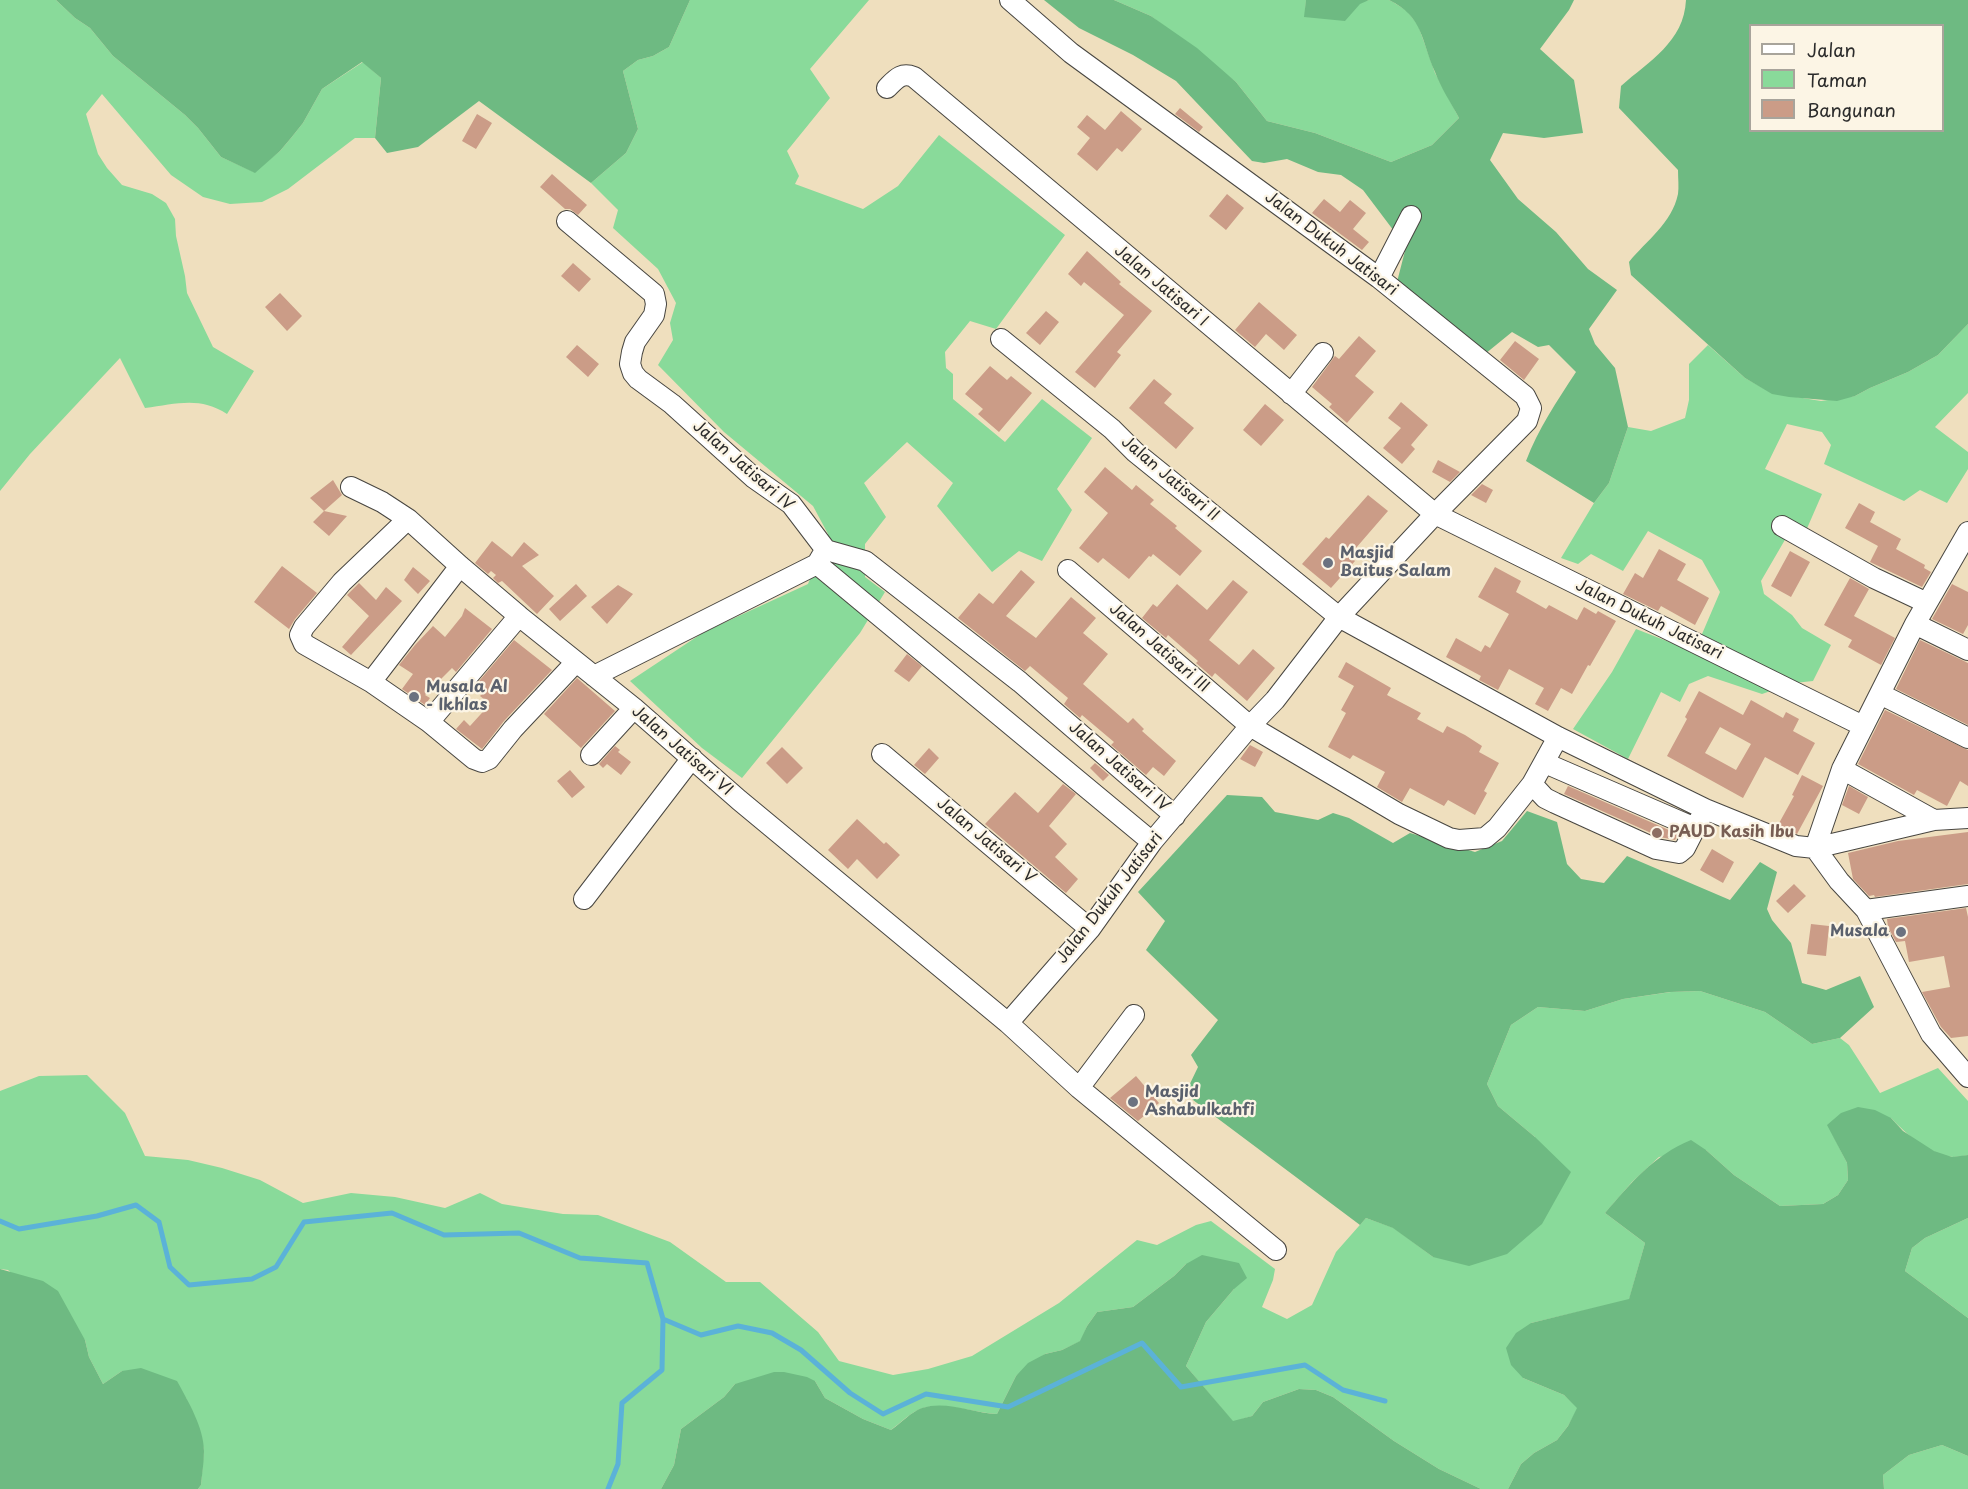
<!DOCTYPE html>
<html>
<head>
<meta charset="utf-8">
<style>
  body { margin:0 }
  #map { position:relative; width:1968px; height:1489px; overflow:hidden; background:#efdfbe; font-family:"Playpen Sans",sans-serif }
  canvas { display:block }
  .legend { position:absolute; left:1749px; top:24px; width:195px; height:108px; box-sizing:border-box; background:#fcf5e5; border:2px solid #a8a49b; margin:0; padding:8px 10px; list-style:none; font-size:18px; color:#2b2b2b }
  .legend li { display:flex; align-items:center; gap:12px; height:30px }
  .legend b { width:30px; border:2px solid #a8a49b }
</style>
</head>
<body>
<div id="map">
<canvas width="1968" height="1489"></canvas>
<ul class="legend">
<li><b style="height:8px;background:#fff"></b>Jalan</li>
<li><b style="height:16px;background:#89da9a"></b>Taman</li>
<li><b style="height:16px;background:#cb9c87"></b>Bangunan</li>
</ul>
</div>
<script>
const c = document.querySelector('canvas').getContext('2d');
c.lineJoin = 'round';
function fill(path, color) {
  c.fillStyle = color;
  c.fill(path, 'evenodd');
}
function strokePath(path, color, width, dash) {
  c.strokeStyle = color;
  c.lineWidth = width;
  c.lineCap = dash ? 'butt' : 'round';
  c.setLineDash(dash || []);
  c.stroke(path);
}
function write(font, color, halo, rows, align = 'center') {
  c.font = font + ' "Playpen Sans",sans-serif';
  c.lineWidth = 4.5;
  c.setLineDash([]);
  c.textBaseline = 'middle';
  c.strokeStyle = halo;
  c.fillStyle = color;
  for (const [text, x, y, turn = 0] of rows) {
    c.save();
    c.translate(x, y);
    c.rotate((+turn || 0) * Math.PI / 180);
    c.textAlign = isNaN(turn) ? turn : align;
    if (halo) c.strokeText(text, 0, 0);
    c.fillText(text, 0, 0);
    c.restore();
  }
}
fill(new Path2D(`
  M0 0H56L75 18 90 28 113 56 185 115 198 128 221 157 254 172 280 151 291 138 303 123 322 89 363 62 381 78 375 138H355L288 189 262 202 230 204 203 197 171 175 102 94 86 114 98 154 107 168 122 185 152 194 166 203 175 219 176 236 185 276 187 293 213 347 254 371 227 414C200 396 176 404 145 408L120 358 30 454 0 491Z
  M690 0H869L810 69 830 98 787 151 799 176 795 184 863 209 898 186 939 135 1065 235 996 329 970 321 945 352 946 368 953 374V399L1005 442 1042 399 1092 438 1057 489 1072 510 1042 561 1019 551 992 572 937 506 953 483 907 442 864 483 886 517 865 544V577L885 592 860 633 742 778 702 748 630 681 704 632 808 584 828 534 813 506 724 432 658 365 673 340 670 323 676 303 658 269 613 228 618 210 591 183 626 153 638 129 623 71 638 60 653 56 669 47Z
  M1114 0H1306L1305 17 1369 0H1389L1393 2 1407 11 1418 25 1435 73 1459 118 1432 145 1391 162 1315 133 1267 121 1236 82 1151 16Z
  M1968 324V393L1935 427 1968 452V469L1947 503 1920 490 1904 501 1824 464 1831 445 1822 432 1787 424 1765 469 1822 494 1805 533 1786 538 1761 581 1764 594 1792 615 1802 628 1831 645 1813 681 1794 683 1762 694 1708 676 1689 684 1680 702 1661 692 1628 759 1573 729 1612 672 1636 629 1690 650 1702 634 1720 592 1702 560 1648 531 1623 571 1591 554 1578 564 1561 558 1594 503 1609 483 1628 427 1651 431 1685 418 1689 400V364L1708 345 1745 378 1772 393 1821 401 1855 396 1870 388 1908 372 1938 355Z
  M1700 991 1765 1012 1812 1044 1840 1038 1849 1045 1880 1093 1938 1068 1968 1101V1155C1963 1156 1958 1157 1953 1157 1930 1155 1906 1134 1891 1118L1828 1125 1847 1163 1848 1180 1838 1195 1823 1204 1780 1206 1734 1175 1706 1150 1659 1157 1632 1182 1605 1213 1645 1243 1629 1300 1531 1323 1523 1378 1564 1395 1578 1408 1568 1426 1557 1440 1534 1453 1521 1464 1508 1489H1481L1439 1469 1394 1441 1333 1397 1316 1390 1299 1389 1263 1402 1252 1416 1233 1422 1186 1366 1206 1322 1234 1289 1186 1264 1174 1276 1133 1307 1097 1312 1087 1326 1081 1341 1062 1350 1045 1354 1016 1376 997 1414C975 1413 938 1400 918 1410 908 1415 900 1423 891 1430L863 1419 825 1398 815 1381 735 1384 724 1397 681 1429 674 1465 661 1489H198L201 1485 204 1450 200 1433 186 1398 122 1371 103 1384 89 1357 85 1340 8 1270 0 1269V1091L39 1076 87 1075 125 1113 145 1156 188 1160 222 1168 260 1180 303 1203 351 1193 395 1197 445 1208 480 1193 502 1204 563 1214 598 1215 670 1242 726 1282H760L818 1332 839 1361 893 1375 928 1369 972 1356 1059 1303 1137 1240 1157 1245 1196 1225 1211 1221 1275 1269 1273 1280 1262 1307 1287 1319 1312 1305 1336 1252 1366 1218 1394 1228 1433 1257 1535 1137 1498 1106 1487 1084 1511 1025 1538 1007 1585 1011 1623 999 1671 992Z
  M1968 1218V1318L1905 1271 1912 1248 1925 1238Z
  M1942 1445 1968 1456V1489H1884L1883 1475 1909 1455Z`), '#89da9a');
fill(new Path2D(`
  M56 0H690L669 47 653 56 638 60 623 71 638 129 626 153 591 183 479 101 418 147 387 153 375 138 381 78 362 62 322 89 303 123 291 138 280 151 255 173 221 157 198 128 185 115 113 56 90 28 75 18Z
  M1044 0H1114L1151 16 1197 48 1236 82 1267 121 1315 133 1391 162 1432 145 1459 118C1451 103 1441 88 1435 72 1421 41 1424 17 1389 0H1574L1569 10 1540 49 1574 80 1583 133 1544 138 1503 133 1490 160 1518 199 1556 232 1588 269 1617 290 1589 329 1595 344 1615 368 1628 427 1609 483 1594 503 1526 461C1538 429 1557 401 1576 372L1549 345 1538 347 1512 332 1485 354 1397 282 1406 247 1363 190 1341 175 1318 172 1287 159 1264 163 1252 161 1176 81 1133 55 1079 28Z
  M1306 0H1369L1360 4 1345 21 1304 17Z
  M1686 0H1968V324L1938 355 1908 372 1870 388 1855 396 1837 401 1789 397 1772 394 1745 378 1631 275 1629 262C1646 241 1672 223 1678 194 1679 187 1678 178 1678 170L1619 108 1621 86C1649 61 1684 42 1686 0ZM1750 26H1942V130H1750Z
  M1227 795 1262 797 1275 812 1318 820 1333 813 1349 818 1393 843 1410 833 1475 852 1502 841 1527 811 1557 822 1567 864 1581 879 1604 883 1627 856 1730 900 1760 862 1777 872 1767 909 1772 920 1791 943 1802 983 1826 990 1860 976 1874 1007 1840 1038 1812 1044 1765 1012 1700 991 1670 992 1623 999 1585 1011 1538 1007 1511 1025 1487 1084 1498 1106 1535 1137 1571 1172 1542 1224 1507 1254 1469 1266 1433 1257 1393 1228 1366 1218 1360 1225 1185 1094 1198 1067 1191 1055 1218 1020 1146 950 1165 921 1138 892Z
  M1858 1107 1875 1110 1891 1118 1903 1131 1934 1151 1952 1157 1968 1155V1218L1925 1238 1912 1248 1905 1271 1968 1318V1456L1942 1445 1909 1455 1883 1475 1884 1489H1508L1521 1464 1534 1453 1557 1440 1568 1426 1577 1408 1564 1395 1523 1378 1511 1365 1506 1348 1516 1333 1531 1323 1629 1299 1645 1243 1605 1213C1630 1184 1654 1155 1691 1140L1706 1150 1734 1175 1780 1206 1823 1204 1838 1195 1848 1180 1847 1163 1827 1125 1841 1113Z
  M1202 1255 1239 1263 1247 1278 1234 1289 1206 1322 1186 1366 1233 1421 1252 1416 1263 1402 1299 1389 1316 1390 1333 1397 1394 1441 1439 1469 1481 1489H661L674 1465 681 1429 724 1397 735 1384 774 1372H784L807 1377 815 1381 825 1398 863 1419 891 1430C901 1423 911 1412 922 1408 946 1400 973 1413 997 1414L1016 1376 1028 1363 1045 1354 1062 1350 1080 1341 1087 1326 1097 1312 1133 1307 1174 1276 1186 1264Z
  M0 1269 43 1281 58 1291 85 1340 89 1357 103 1384 122 1371 141 1368 177 1381C188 1401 204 1428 204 1451 204 1462 202 1474 201 1485L198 1489H0Z`), '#6eba82');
strokePath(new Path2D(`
  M0 1221 19 1229 97 1216 136 1205 159 1222 170 1267 189 1285 252 1279 276 1267 304 1222 392 1213 444 1235 519 1233 580 1258 647 1263 663 1319 701 1335 738 1326 772 1333 801 1350 850 1393 883 1414 926 1394 1008 1407 1142 1343 1181 1387 1305 1365 1343 1390 1385 1401
  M608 1489 618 1464 622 1403 662 1370 663 1319`), '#5bb2d8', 5);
fill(new Path2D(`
  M1180 108 1203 127 1199 132 1175 114Z
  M1121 111 1142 129 1122 152 1117 148 1097 171 1077 154 1090 138 1077 127 1087 115 1105 130Z
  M477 114 492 123 476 149 462 141Z
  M552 174 587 205 578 215 570 209H565L540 187Z
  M1227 194 1244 208 1226 230 1209 216Z
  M1324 199 1340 212 1350 200 1366 213 1353 229 1369 242 1362 250 1312 213Z
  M1087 251 1121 282 1119 284 1152 311 1117 352 1121 355 1095 388 1075 372 1124 315 1084 282 1081 286 1068 274Z
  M573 263 591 279 579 292 561 276Z
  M280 293 302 316 287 331 265 307Z
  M1259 302 1297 335 1284 350 1266 334 1255 347 1235 330Z
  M1046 311 1059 322 1040 345 1026 333Z
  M1359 336 1376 351 1355 376 1374 392 1347 423 1329 407 1332 404 1312 387 1335 356 1339 359Z
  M1515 341 1539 359 1524 380 1500 360Z
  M577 345 599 364 588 377 566 357Z
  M990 366 1007 380 1011 376 1032 393 999 432 978 414 983 409 965 394Z
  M1154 379 1172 394 1164 403 1194 428 1176 449 1129 408Z
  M1401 402 1428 425 1411 445 1415 449 1402 464 1383 448 1401 428 1388 418Z
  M1265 404 1284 420 1261 446 1243 430Z
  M1438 460 1460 472 1450 482 1432 472Z
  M1105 467 1132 490 1136 485 1154 500 1150 504 1177 526 1175 528 1202 551 1180 576 1153 554 1151 557 1149 556 1129 579 1103 558 1098 563 1079 548 1108 513 1084 492Z
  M333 480 342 495 324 511 310 498Z
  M1482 484 1493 490 1486 503 1471 495Z
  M1368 495 1388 511 1349 556 1355 561 1331 588 1302 564 1326 537 1329 539Z
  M1859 503 1875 512 1870 522 1901 539 1896 549 1925 565 1924 568 1931 572 1922 587 1870 562 1878 546 1845 528Z
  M324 511 347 516 329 536 313 522Z
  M492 541 512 557 524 542 539 555 522 566 554 596 537 614 502 581 498 583 493 578 496 575 491 571 488 574 475 563Z
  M1659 549 1686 564 1677 580 1709 598 1695 625 1661 606 1658 611 1623 594 1635 573 1643 578Z
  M1790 551 1810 562 1791 597 1771 586Z
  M282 566 317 593 295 619 289 629 254 602Z
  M413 567 430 581 418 594 404 580Z
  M1495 567 1521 581 1516 592 1546 609 1549 605 1577 620 1584 607 1596 614 1598 611 1616 621 1590 666 1588 665 1572 694 1561 688 1548 711 1535 704 1544 688 1509 669 1498 690 1479 680 1481 676 1446 657 1456 638 1481 652 1485 645 1490 648 1509 614 1478 597Z
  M1021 570 1035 582 1006 616 1036 638 1071 597 1096 618 1083 633 1108 654 1083 684 1128 723 1133 718 1144 729 1142 731 1176 761 1164 776 1153 767 1146 775 1111 745 1114 742 1082 715 1080 718 1064 704 1068 698 1030 666 1025 671 958 618 979 593 993 604Z
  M1850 578 1869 589 1854 616 1895 638 1881 665 1848 647 1852 640 1824 625Z
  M1233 580 1248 592 1209 640 1239 665 1253 649 1275 668 1247 701 1215 673 1212 677 1196 663 1198 661 1168 635 1166 638 1142 618 1153 604 1157 607 1177 584 1207 610Z
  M359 583 376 600 386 587 402 601 351 655 342 647 369 616 347 595Z
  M576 584 587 596 560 621 549 609Z
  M1952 584 1968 592V625L1963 634 1932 619Z
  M618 585 633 594 607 624 591 607Z
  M465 608 492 629 456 672 452 668 425 695 430 698 425 705 402 689 413 674 399 665 415 645 433 626 445 637 462 616Z
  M514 640 552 670 504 721 482 749 456 729 464 720 470 726 490 704 480 696 482 694 474 687Z
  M1920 640 1968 663V725L1896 689Z
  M907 654 922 666 909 682 894 671Z
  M1346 662 1391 688 1387 695 1421 713 1417 719 1443 733 1447 726 1465 735 1482 746 1479 752 1499 763 1484 791 1487 793 1475 815 1448 800 1444 806 1410 788 1402 802 1377 787 1385 772 1353 755 1350 759 1328 747 1346 713 1341 710 1354 686 1338 677Z
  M577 678 615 711 581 748 544 714Z
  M1699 691 1743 715 1751 700 1783 718 1786 712 1799 719 1793 731 1815 743 1798 775 1765 757 1743 798 1667 756 1687 719 1685 717ZM1720 727 1751 744 1736 770 1705 753Z
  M1885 710 1968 750V786L1960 781 1947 806 1917 790 1914 795 1858 764Z
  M1250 745 1263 752 1255 767 1240 759Z
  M615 746 620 750 618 752 631 762 621 775 607 764 603 768 599 764Z
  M782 747 803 768 787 784 766 763Z
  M929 748 939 758 925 774 914 765Z
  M1095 763 1109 775 1103 781 1090 768Z
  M570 770 585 787 572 798 557 781Z
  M1802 775 1823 786 1797 834 1778 825 1794 796 1792 795Z
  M1063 784 1076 794 1049 826 1067 844 1055 857 1078 879 1066 893 985 824 1015 792 1038 813Z
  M1568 786 1678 834 1675 840 1660 837 1564 794Z
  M1849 786 1868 797 1859 814 1842 805Z
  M857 819 884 844 886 842 900 855 877 879 857 859 848 869 828 850Z
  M1968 832V884L1875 897 1874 895 1869 896 1853 879 1848 853 1898 841Z
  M1712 849 1734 862 1723 883 1700 870Z
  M1794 884 1806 896 1788 913 1776 901Z
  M1966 908 1968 917V1036L1951 1038 1941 1027 1922 992 1950 987 1944 956 1909 962 1905 941 1896 942 1888 927 1887 919Z
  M1811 924 1829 926 1826 956 1807 954Z
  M1136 1076 1159 1103 1138 1121 1110 1098Z`), '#cb9c87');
const street = new Path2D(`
  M887 88C896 79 901 72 914 77L1435 514 1863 726
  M567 221 654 294 656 304 654 315 635 342 632 352 630 364 633 373 638 379 672 404 754 478 791 504 826 550 865 561 1020 682 1175 816
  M1379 278 1411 216
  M1001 339 1112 429 1135 452 1339 617 1558 737 1705 809 1796 846 1815 848 1934 820 1968 818
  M1291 394 1323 353
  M351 487 382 502 408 519 460 566 519 616 634 708 739 800 1008 1023 1079 1088 1276 1250
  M408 519 342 582 304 627 300 635 304 644 371 682 429 722 474 759 482 762 489 759 513 729 576 662
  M1782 526 1874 578 1927 603
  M817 564 1152 842
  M1068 570 1250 726 1399 814 1449 838 1459 840 1485 838 1497 828 1532 784 1558 737
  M1915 624 1968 650
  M594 676 817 564 824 552
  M371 682 460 566
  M1880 694 1968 738
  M429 722 519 616
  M882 754 1090 929
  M591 755 634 708
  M1545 763 1695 828
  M1842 769 1934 820
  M1532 784 1545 798 1555 803 1656 849 1679 853 1685 848 1705 809
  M1815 848 1842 769 1915 624 1968 532
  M1815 848 1839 881 1866 910 1931 1034 1968 1077
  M584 899 692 758
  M1866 910 1968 896
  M1008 1023 1090 929 1152 842 1250 726 1275 700 1339 617 1435 514 1527 421 1531 408 1525 396 1379 278 1071 53 1010 0
  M1079 1088 1134 1015`);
strokePath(street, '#484641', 22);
strokePath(street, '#fff', 20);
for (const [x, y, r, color] of [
  [1328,563,6,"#6b7280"],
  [414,697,6,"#6b7280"],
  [1657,833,6,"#8d6e63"],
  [1901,932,6,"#6b7280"],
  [1133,1102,6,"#6b7280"]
]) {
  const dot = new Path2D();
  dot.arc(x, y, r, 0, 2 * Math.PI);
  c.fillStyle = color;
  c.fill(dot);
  strokePath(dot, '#fcf5e5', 2);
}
write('16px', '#2b2b2b', '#fcf5e5', [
  ["Jalan Dukuh Jatisari",1331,244,37],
  ["Jalan Jatisari I",1161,286,40],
  ["Jalan Jatisari IV",743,466,41],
  ["Jalan Jatisari II",1170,479,40],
  ["Jalan Dukuh Jatisari",1649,620,26],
  ["Jalan Jatisari III",1159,648,41],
  ["Jalan Jatisari VI",682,751,41],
  ["Jalan Jatisari IV",1119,767,41],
  ["Jalan Jatisari V",986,841,40],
  ["Jalan Dukuh Jatisari",1110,898,-52]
]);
write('bold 16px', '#5b616d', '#fcf5e5', [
  ["Masjid",1340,554],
  ["Baitus Salam",1340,572],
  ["Musala Al",426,688],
  ["- Ikhlas",426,706],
  ["Musala",1889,932,"right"],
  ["Masjid",1145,1093],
  ["Ashabulkahfi",1145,1111]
], 'left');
write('bold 16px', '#785e54', '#fcf5e5', [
  ["PAUD Kasih Ibu",1669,833]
], 'left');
</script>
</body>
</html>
